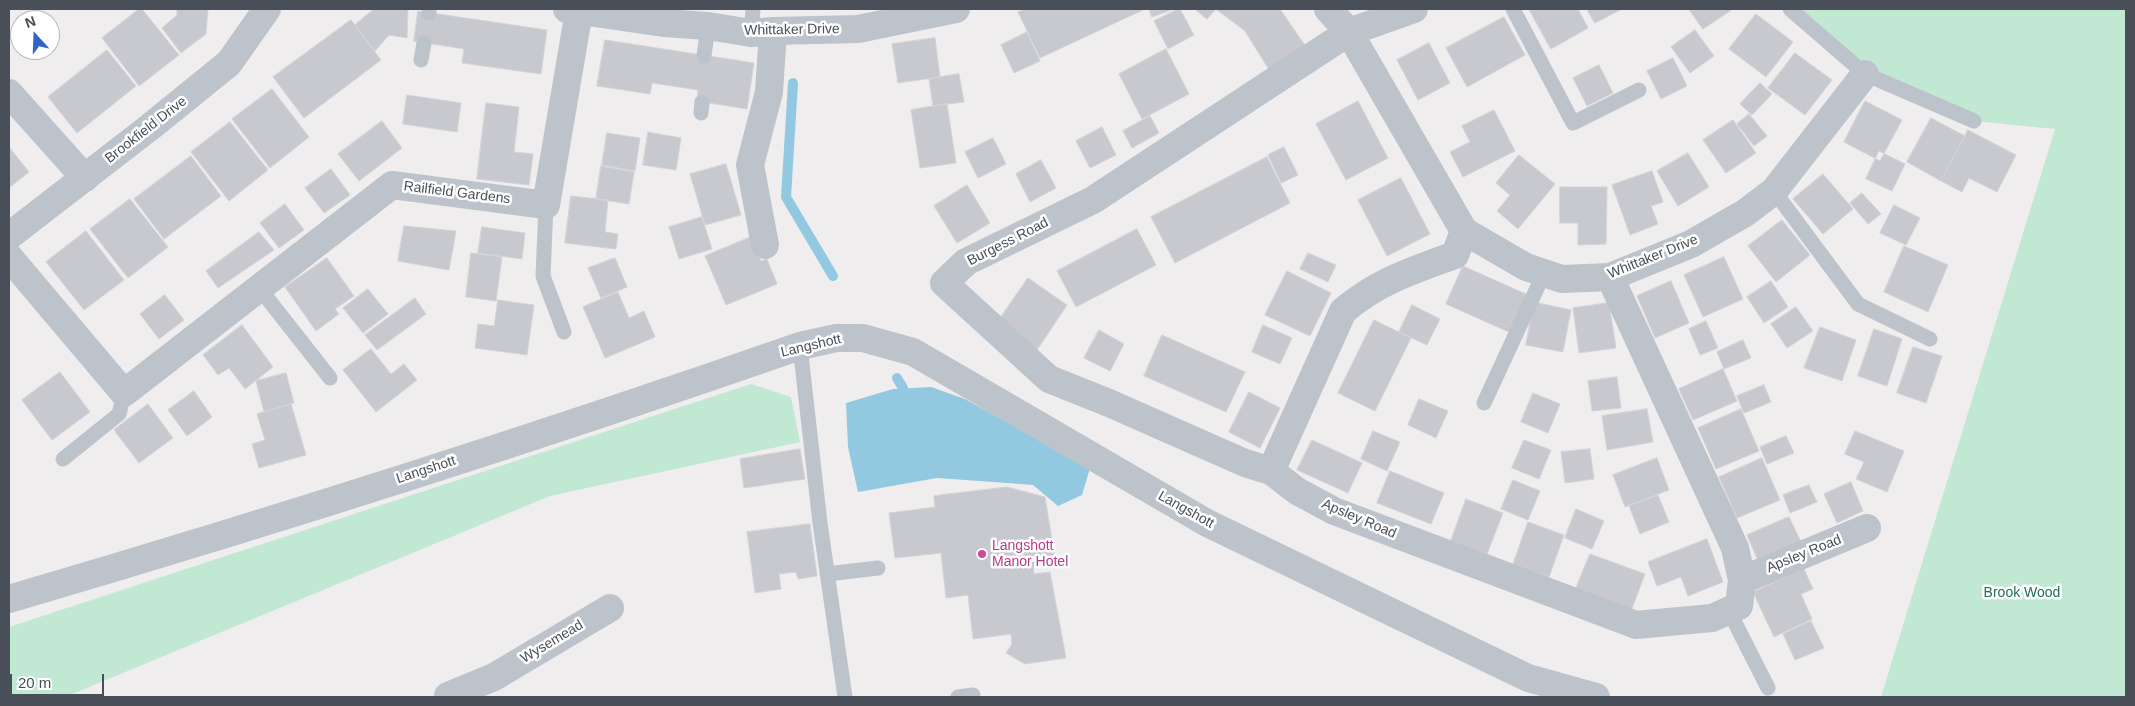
<!DOCTYPE html>
<html>
<head>
<meta charset="utf-8">
<style>
  body { margin:0 }
  #map { position:relative; width:2135px; height:706px; overflow:hidden; background:#efeded; font-family:Helvetica,sans-serif }
  canvas { display:block }
  .frame { position:absolute; inset:0; border:10px solid #484f58; pointer-events:none }
  .north { position:absolute; left:10px; top:10px; width:50px; height:50px; box-sizing:border-box; background:#fff; border:1px solid #b6b9bc; border-radius:50%; rotate:340deg; font-size:14px; font-weight:700; line-height:20px; text-align:center; color:#484f58 }
  .north::after { content:''; display:block; margin:auto; width:18px; height:22px; background:#2f65c7; clip-path:polygon(50% 0,100% 100%,50% 72%,0 100%) }
  .scale { position:absolute; left:10px; top:674px; width:94px; height:22px; box-sizing:border-box; border:2px solid #484f58; border-top:0; padding-left:6px; font-size:15px; line-height:18px; white-space:nowrap; color:#484f58; -webkit-text-stroke:4px #fff; paint-order:stroke }
</style>
</head>
<body>
<div id="map">
<canvas width="2135" height="706"></canvas>
<div class="frame"></div>
<div class="north">N</div>
<div class="scale">20 m</div>
</div>
<script>
const c = document.querySelector('canvas').getContext('2d');
c.lineJoin = 'round';
function fill(path, color) {
  c.fillStyle = color;
  c.fill(path, 'evenodd');
}
function strokePath(path, color, width, dash) {
  c.strokeStyle = color;
  c.lineWidth = width;
  c.lineCap = dash ? 'butt' : 'round';
  c.setLineDash(dash || []);
  c.stroke(path);
}
function write(font, color, halo, rows, align = 'center') {
  c.font = font + ' Helvetica,sans-serif';
  c.lineWidth = 5;
  c.setLineDash([]);
  c.textBaseline = 'middle';
  c.strokeStyle = halo;
  c.fillStyle = color;
  for (const [text, x, y, turn = 0] of rows) {
    c.save();
    c.translate(x, y);
    c.rotate((+turn || 0) * Math.PI / 180);
    c.textAlign = isNaN(turn) ? turn : align;
    if (halo) c.strokeText(text, 0, 0);
    c.fillText(text, 0, 0);
    c.restore();
  }
}
fill(new Path2D(`
  M1790 9H2126V697H1881L2055 129 1974 121 1865 74Z
  M751 384 791 397 800 442 550 496 72 694 68 697H9V627Z`), '#c0e8d3');
fill(new Path2D(`
  M931 387 965 399 1090 468 1082 495 1058 506 1033 485 1021 484 937 478 858 492 848 447 846 403 893 389Z`), '#93c9e0');
strokePath(new Path2D(`
  M793 83 786 197 833 276
  M897 378 903 388`), '#93c9e0', 10);
const building = new Path2D(`
  M139 9H142L179 55 139 86 102 38Z
  M177 9H208L206 34 181 53 162 28 177 15Z
  M374 9H408L407 38 389 35 375 51 355 25Z
  M1026 9H1145L1040 58 1018 12Z
  M1149 9H1174L1152 17Z
  M1178 9H1180L1194 35 1168 49 1154 21Z
  M1195 9H1216L1207 19Z
  M1216 9H1280L1306 47 1271 73 1245 31Z
  M1529 9H1578L1588 28 1551 49Z
  M1587 9H1622L1595 23Z
  M1689 9H1733L1703 29Z
  M418 11 547 30 541 74 462 63 464 49 414 41Z
  M1756 14 1793 42 1766 77 1729 49Z
  M1504 17 1525 55 1467 87 1446 48Z
  M351 20 381 60 304 118 273 77Z
  M1695 30 1714 56 1690 73 1671 47Z
  M1027 32 1040 61 1014 73 1001 45Z
  M935 38 940 77 898 83 892 44Z
  M605 40 754 63 747 109 697 101 698 90 652 83 650 94 597 86Z
  M1429 43 1450 83 1418 100 1397 60Z
  M1166 49 1189 94 1142 119 1119 74Z
  M107 50 136 86 77 133 48 97Z
  M1795 53 1832 80 1805 115 1768 88Z
  M1673 58 1687 86 1661 99 1647 71Z
  M1599 65 1613 93 1587 106 1573 78Z
  M959 74 964 102 933 106 929 79Z
  M1760 83 1772 94 1752 115 1740 104Z
  M272 89 309 137 270 168 232 119Z
  M407 95 461 103 457 132 403 124Z
  M1358 101 1388 158 1346 180 1316 124Z
  M1865 101 1902 120 1880 161 1844 142Z
  M486 103 519 107 514 152 533 154 529 185 477 179Z
  M947 104 956 163 920 168 911 110Z
  M1494 110 1515 151 1463 177 1450 152 1470 142 1462 126Z
  M1749 114 1767 136 1754 146 1737 124Z
  M1150 116 1159 133 1132 148 1123 131Z
  M1931 118 1965 136 1941 181 1907 162Z
  M1733 120 1756 153 1726 173 1703 140Z
  M382 121 402 148 359 181 338 154Z
  M230 122 268 170 229 201 191 152Z
  M1102 127 1116 155 1090 168 1076 141Z
  M1968 130 2016 155 1997 192 1969 178 1962 192 1941 181Z
  M648 132 681 138 676 170 643 165Z
  M607 133 640 138 635 171 602 165Z
  M993 138 1006 164 978 178 965 152Z
  M9 147 29 172 9 188Z
  M1284 147 1298 175 1281 183 1268 155Z
  M1879 151 1905 164 1892 191 1866 179Z
  M1688 153 1709 187 1678 206 1657 171Z
  M1519 155 1555 184 1518 229 1497 211 1510 195 1496 183Z
  M191 156 221 196 164 239 134 199Z
  M1267 157 1290 203 1175 263 1151 217Z
  M1041 160 1056 188 1030 202 1016 174Z
  M726 164 741 215 705 225 690 174Z
  M601 166 634 172 629 204 596 199Z
  M331 169 350 195 324 213 305 188Z
  M1652 171 1663 202 1651 206 1658 224 1630 235 1612 185Z
  M1823 174 1853 209 1823 234 1793 199Z
  M1401 178 1430 234 1387 256 1358 200Z
  M967 185 990 223 957 243 934 206Z
  M1560 187H1607L1606 244 1578 245V223H1560Z
  M1862 193 1881 214 1868 224 1850 203Z
  M571 196 608 200 605 232 618 234 616 249 565 243Z
  M130 199 168 247 128 278 90 229Z
  M285 204 304 230 279 248 260 223Z
  M1894 205 1920 218 1906 245 1880 233Z
  M702 217 712 249 679 259 669 227Z
  M1782 220 1810 255 1776 282 1748 246Z
  M404 226 456 231 449 270 398 261Z
  M482 227 525 233 522 259 478 253Z
  M1137 229 1156 265 1076 307 1057 271Z
  M86 231 124 280 84 310 46 262Z
  M259 232 274 250 218 288 206 271Z
  M751 237 761 261 767 259 777 284 726 305 705 256Z
  M1904 246 1948 265 1928 312 1884 292Z
  M471 253 502 257 496 301 466 297Z
  M1308 253 1336 265 1328 282 1300 269Z
  M1724 257 1743 299 1703 317 1684 275Z
  M327 258 354 296 335 309 339 314 316 331 285 287Z
  M615 258 627 287 601 298 588 268Z
  M1463 266 1528 295 1511 333 1446 304Z
  M1287 271 1331 293 1310 336 1265 315Z
  M1028 278 1067 305 1037 350 997 323Z
  M1671 281 1689 323 1655 338 1637 296Z
  M1771 281 1788 307 1764 323 1747 297Z
  M368 289 388 314 363 333 343 308Z
  M618 292 629 318 644 311 655 337 605 358 583 307Z
  M165 295 184 320 159 339 140 314Z
  M415 298 426 314 377 350 365 335Z
  M498 300 534 305 527 355 475 348 478 324 494 326Z
  M1534 302 1571 310 1563 352 1526 345Z
  M1609 303 1616 348 1579 353 1573 308Z
  M1412 305 1440 319 1427 345 1399 332Z
  M1796 307 1813 331 1787 348 1771 324Z
  M1374 320 1411 338 1375 411 1338 393Z
  M1706 321 1718 348 1700 355 1689 329Z
  M242 325 273 367 245 389 229 368 218 375 203 355Z
  M1263 325 1292 338 1280 364 1252 352Z
  M1820 327 1856 340 1842 381 1804 368Z
  M1874 329 1902 339 1887 386 1858 376Z
  M1099 330 1124 344 1110 371 1084 358Z
  M1162 335 1245 372 1226 412 1144 376Z
  M1743 340 1751 358 1724 369 1717 352Z
  M1913 347 1942 356 1926 403 1897 393Z
  M371 349 391 374 404 364 417 380 376 412 343 370Z
  M1723 369 1737 401 1693 420 1679 389Z
  M60 372 90 412 52 440 22 400Z
  M286 373 294 403 264 412 256 381Z
  M1617 377 1621 408 1592 411 1588 381Z
  M1764 385 1771 402 1744 413 1737 396Z
  M194 391 212 417 187 436 168 410Z
  M1249 392 1280 408 1260 448 1229 432Z
  M1533 393 1560 404 1548 433 1521 422Z
  M1419 399 1448 411 1436 438 1408 425Z
  M148 404 173 438 139 463 114 430Z
  M291 404 306 455 259 468 252 444 265 440 257 414Z
  M1647 409 1653 442 1607 450 1602 416Z
  M1741 409 1759 451 1716 469 1698 428Z
  M1373 431 1400 442 1387 471 1361 459Z
  M1855 431 1904 451 1887 492 1856 479 1864 462 1845 454Z
  M1786 436 1794 453 1767 464 1760 447Z
  M1312 440 1362 463 1348 493 1297 470Z
  M1524 440 1551 450 1539 479 1512 468Z
  M800 449 805 479 744 488 740 459Z
  M1590 449 1594 479 1565 483 1561 452Z
  M1657 458 1669 490 1625 507 1613 475Z
  M1762 458 1780 500 1737 518 1719 477Z
  M1390 471 1444 493 1431 524 1377 503Z
  M1513 480 1540 491 1528 520 1501 509Z
  M1851 482 1863 511 1837 523 1824 494Z
  M1809 485 1817 502 1790 513 1783 495Z
  M1007 487 1045 497 1056 564 1033 567 1034 574 1050 572 1066 658 1025 664 1006 653 1012 644 1011 634 973 639 968 595 946 598 941 553 895 558 889 513 935 507 934 496Z
  M1658 495 1669 522 1640 534 1629 506Z
  M1466 499 1503 513 1487 554 1451 541Z
  M1576 509 1604 521 1592 549 1565 538Z
  M1789 517 1803 546 1760 565 1747 535Z
  M1528 522 1564 535 1549 577 1513 565Z
  M810 524 817 576 798 579 796 572 779 574 781 589 755 593 747 532Z
  M1707 539 1723 582 1688 596 1681 577 1657 586 1648 562Z
  M1590 554 1645 574 1631 611 1575 591Z
  M1804 569 1813 589 1801 594 1812 619 1774 637 1753 592Z
  M1811 621 1824 648 1795 660 1783 634Z`);
fill(building, '#c8c9cf');
strokePath(building, '#d2d3d8', 1);
strokePath(new Path2D(`
  M1513 9 1573 123 1639 90
  M1790 9 1865 74 1974 121
  M429 13V9
  M751 33 753 9
  M704 56 708 26
  M421 60 424 43
  M701 113 702 102
  M1774 191 1858 304 1930 339
  M546 205 543 276 564 332
  M260 289 330 378
  M800 346 820 523 845 697
  M1484 403 1544 273
  M63 459 119 414 124 393
  M827 574 878 568
  M1729 611 1768 688
  M958 697 973 695`), '#bdc3ca', 15);
strokePath(new Path2D(`
  M567 9 664 23 708 26 751 33 773 31 858 29 956 9
  M1328 9 1349 32 1464 231 1526 267 1562 279 1610 277 1691 244 1745 213 1774 191 1865 74
  M9 93 85 178
  M1464 231 1455 255C1413 270 1377 282 1343 311L1271 471 1297 491 1334 511 1636 625 1712 618 1739 606 1742 580 1735 548 1610 277
  M9 236 150 127 229 63 267 9
  M765 245 750 165 769 92 773 31
  M9 257 124 393 392 185 546 205 579 11
  M1271 471 1245 463 1109 403 1049 379 944 283 966 262 1093 200 1349 32 1414 9
  M1742 580 1867 528
  M9 599C275 521 539 437 800 346L836 338H863L913 352 1207 523 1528 678 1596 697
  M448 696 494 677 610 608`), '#bdc3ca', 28);
for (const [x, y, r, color] of [
  [982,554,5,"#d1479c"]
]) {
  const dot = new Path2D();
  dot.arc(x, y, r, 0, 2 * Math.PI);
  c.fillStyle = color;
  c.fill(dot);
  strokePath(dot, '#fff', 2);
}
write('14px', '#484f58', '#fff', [
  ["Whittaker Drive",792,30,-1],
  ["Brookfield Drive",146,130,-38],
  ["Railfield Gardens",457,193,7],
  ["Burgess Road",1008,242,-27],
  ["Whittaker Drive",1653,257,-22],
  ["Langshott",811,346,-13],
  ["Langshott",426,470,-18],
  ["Langshott",1186,510,29],
  ["Apsley Road",1359,519,23],
  ["Apsley Road",1804,554,-22],
  ["Wysemead",552,642,-31]
]);
write('14px', '#b23c85', '#fff', [
  ["Langshott",992,546],
  ["Manor Hotel",992,562]
], 'left');
write('14px', '#22704f', '#fff', [
  ["Brook Wood",2022,593]
]);
</script>
</body>
</html>
